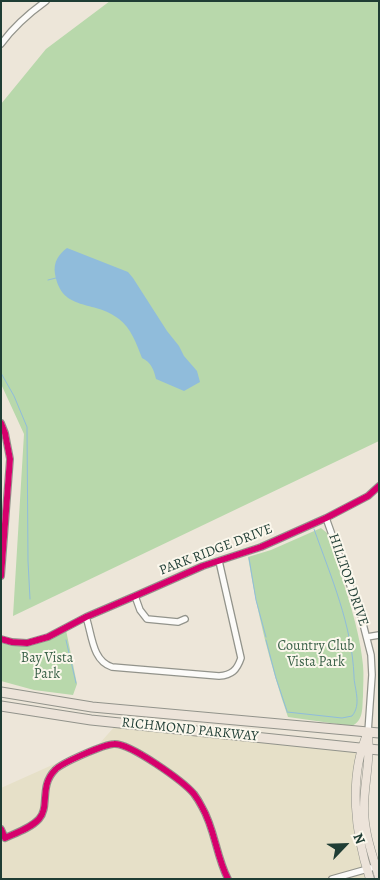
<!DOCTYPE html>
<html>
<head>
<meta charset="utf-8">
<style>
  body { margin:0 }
  #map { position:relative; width:380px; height:880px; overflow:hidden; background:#ede6d9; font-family:Alegreya,serif }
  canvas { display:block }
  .frame { position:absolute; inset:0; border:2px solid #1f3d34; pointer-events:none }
  .north { position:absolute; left:320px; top:820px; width:50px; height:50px; -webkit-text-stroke:4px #fbf7ec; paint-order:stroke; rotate:66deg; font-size:14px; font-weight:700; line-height:20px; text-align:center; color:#1f3d34 }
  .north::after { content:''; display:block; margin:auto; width:18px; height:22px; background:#1f3d34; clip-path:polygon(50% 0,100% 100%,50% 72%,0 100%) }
</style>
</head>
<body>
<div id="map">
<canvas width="380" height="880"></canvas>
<div class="frame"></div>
<div class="north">N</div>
</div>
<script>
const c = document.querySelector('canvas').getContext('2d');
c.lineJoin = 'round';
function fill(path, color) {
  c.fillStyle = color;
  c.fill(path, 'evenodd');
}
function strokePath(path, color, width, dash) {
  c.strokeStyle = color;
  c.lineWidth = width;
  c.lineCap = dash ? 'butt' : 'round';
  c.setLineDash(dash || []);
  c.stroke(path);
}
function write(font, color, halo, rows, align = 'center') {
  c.font = font + ' Alegreya,serif';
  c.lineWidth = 4;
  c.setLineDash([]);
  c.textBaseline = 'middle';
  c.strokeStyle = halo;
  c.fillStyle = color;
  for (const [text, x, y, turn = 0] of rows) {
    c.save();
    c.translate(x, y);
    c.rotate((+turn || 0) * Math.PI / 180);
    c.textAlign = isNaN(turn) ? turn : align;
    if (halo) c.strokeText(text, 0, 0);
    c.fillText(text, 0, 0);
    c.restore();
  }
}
fill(new Path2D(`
  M116 725 356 752V843L366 879H1V788L99 744Z`), '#e6e0c8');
fill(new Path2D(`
  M110 1H379V441L13 616 24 434 1 384V104L46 49Z
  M321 528 327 533C340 574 359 622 363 665 364 675 363 686 363 696 362 708 364 720 352 726L288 717C270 665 257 612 248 557L271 550Z
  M66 630 77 684 73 695 34 690 1 681V643C26 648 45 643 66 630Z`), '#b8d8ab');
fill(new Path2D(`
  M67 248 128 272 133 278 167 331 179 346 184 356 197 371 200 382 184 391 156 379C154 370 151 362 142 358 137 345 131 328 119 319 94 299 62 313 55 274 53 262 59 254 67 248Z`), '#90bcdb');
strokePath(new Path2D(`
  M48 280 56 278
  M1 373 14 396 27 427 28 561 30 599
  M249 558 256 600 266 637
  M66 640 76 683
  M266 640 276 678 287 711
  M287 712 342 718 352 716C362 704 354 688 354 676 352 625 331 577 314 529`), '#90bcdb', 1);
const minor = new Path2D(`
  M1 44C14 26 28 14 46 1
  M1 423 5 433 10 459 1 576
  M326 518 361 616 371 655 372 675 368 732
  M135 596 140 610 147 619 178 622 185 619
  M86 617C92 634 92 661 112 667L219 676C232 675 237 670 241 658L219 561
  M367 637 379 635
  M1 639 12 642 27 643 48 637 86 617 135 596 203 566 261 547 326 518 368 496 379 486
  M1 829 5 838C16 833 31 828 39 819 50 807 39 786 55 770 61 763 105 744 114 744 130 743 183 781 194 794 197 798 200 803 202 807 215 829 216 856 228 879
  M332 879 371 868`);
const major = new Path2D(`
  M368 732C348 777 355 834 370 879
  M368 734C371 759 364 783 364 808 364 832 372 854 379 877`);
const highway = new Path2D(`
  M1 692 92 707 379 733
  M1 706 91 720 379 750`);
strokePath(minor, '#92938b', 8);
strokePath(major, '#92938b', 9);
strokePath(highway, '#92938b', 11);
strokePath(minor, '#fcfbf9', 5.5);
strokePath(major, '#ece3d9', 8);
strokePath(highway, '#ece3d9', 9);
strokePath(new Path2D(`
  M1 423 5 433 10 459 1 576
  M1 639 12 642 27 643 48 637 86 617 135 596 203 566 261 547 326 518 368 496 379 486
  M1 829 5 838C16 833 31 828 39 819 50 807 39 786 55 770 61 763 105 744 114 744 130 743 183 781 194 794 197 798 200 803 202 807 215 829 216 856 228 879`), '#d6006c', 6);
write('14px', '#1f3d34', '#fbf7ec', [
  ["PARK RIDGE DRIVE",216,550,-21],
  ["HILLTOP DRIVE",348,580,71],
  ["RICHMOND PARKWAY",190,730,6]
]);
write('14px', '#3a6148', '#fbf7ec', [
  ["Country Club",316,647],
  ["Vista Park",316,663],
  ["Bay Vista",47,659],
  ["Park",47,675]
]);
</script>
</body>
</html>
